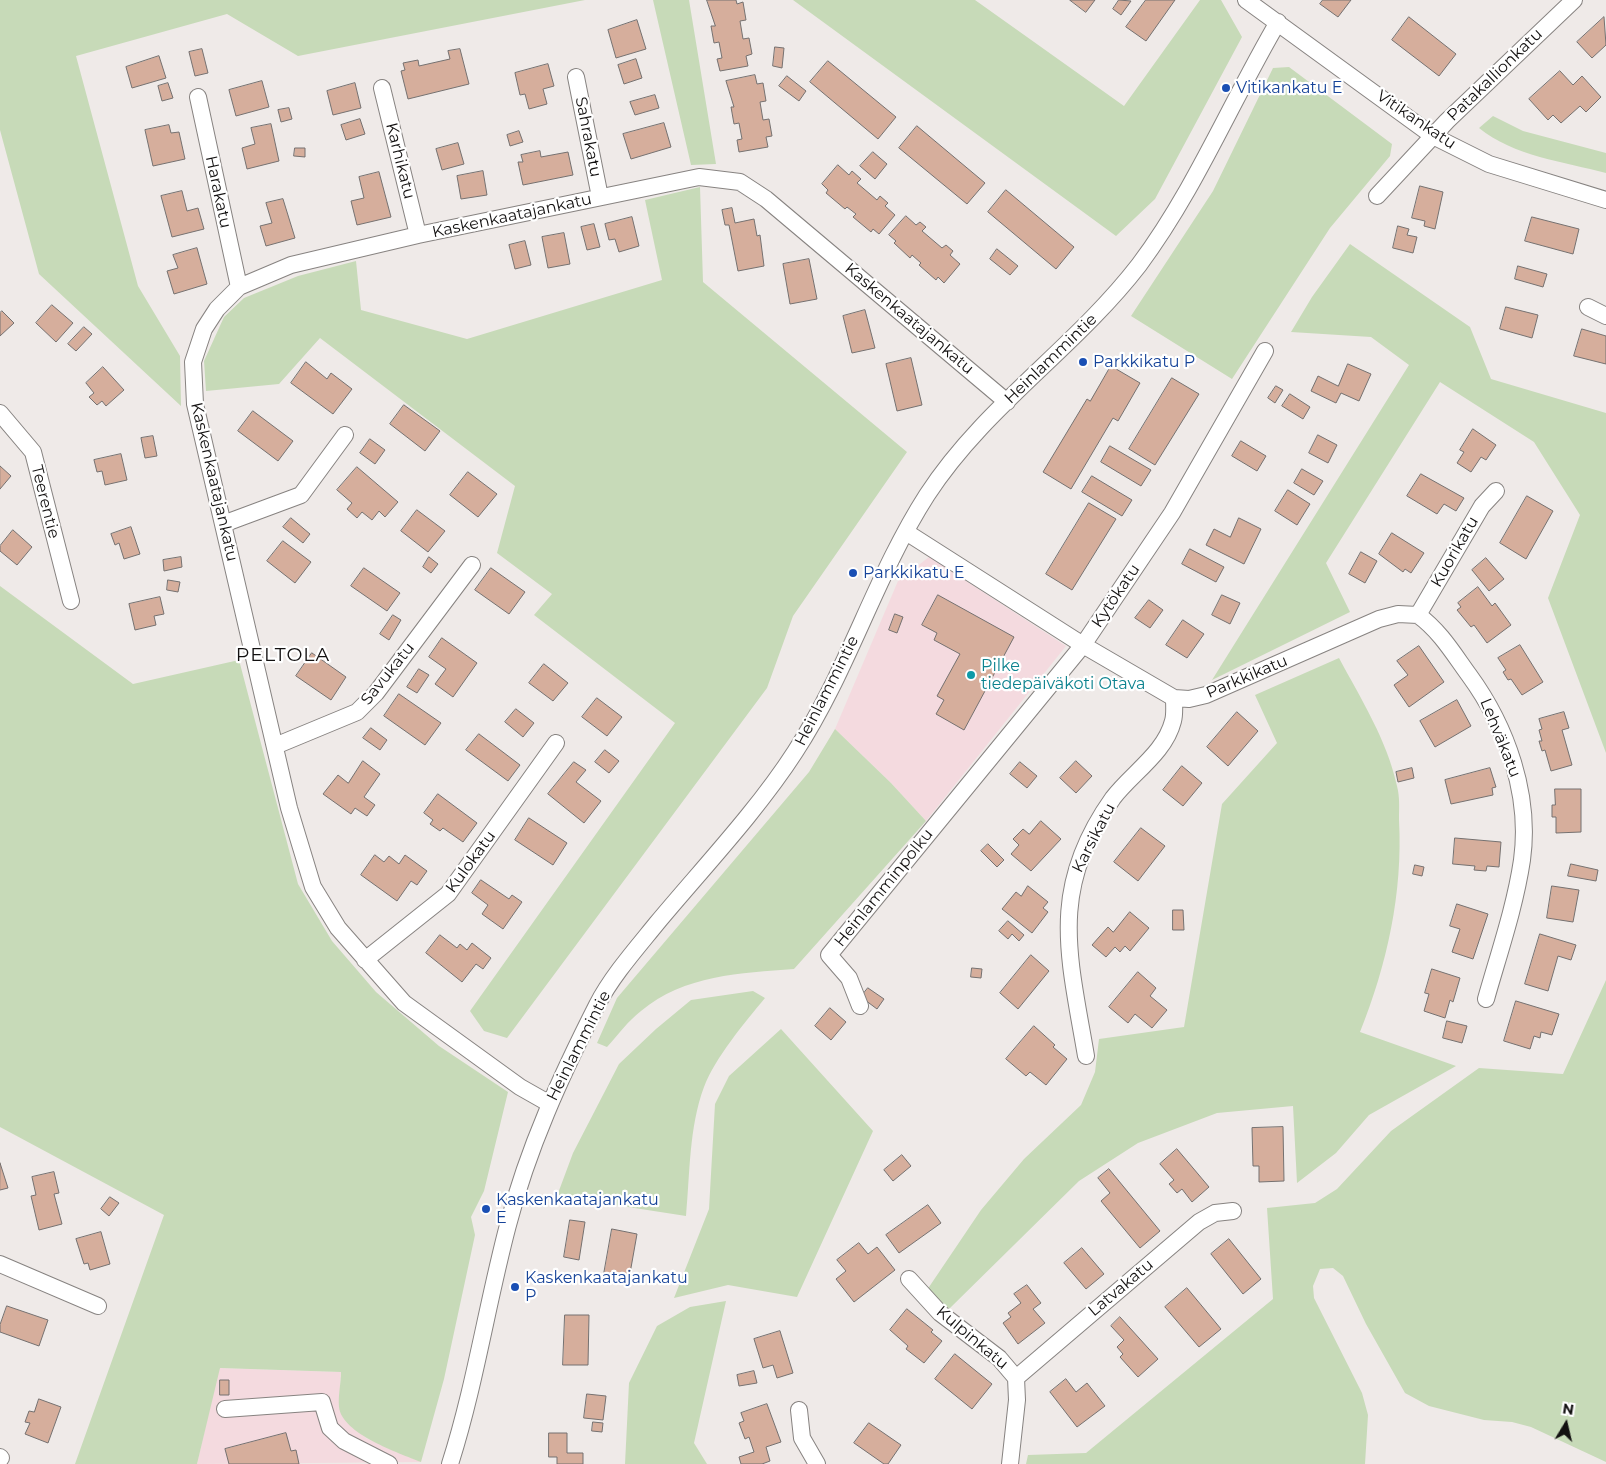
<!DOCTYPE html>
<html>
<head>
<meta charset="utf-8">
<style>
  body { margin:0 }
  #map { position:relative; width:1606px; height:1464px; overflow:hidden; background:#efeae8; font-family:Montserrat,sans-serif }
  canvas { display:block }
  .north { position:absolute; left:1541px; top:1399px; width:50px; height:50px; -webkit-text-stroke:4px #fff; paint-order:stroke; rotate:9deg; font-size:14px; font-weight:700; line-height:20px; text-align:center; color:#121010 }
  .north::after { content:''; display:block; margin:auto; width:18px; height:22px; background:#121010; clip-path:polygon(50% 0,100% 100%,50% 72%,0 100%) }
</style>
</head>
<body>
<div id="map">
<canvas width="1606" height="1464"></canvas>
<div class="north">N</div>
</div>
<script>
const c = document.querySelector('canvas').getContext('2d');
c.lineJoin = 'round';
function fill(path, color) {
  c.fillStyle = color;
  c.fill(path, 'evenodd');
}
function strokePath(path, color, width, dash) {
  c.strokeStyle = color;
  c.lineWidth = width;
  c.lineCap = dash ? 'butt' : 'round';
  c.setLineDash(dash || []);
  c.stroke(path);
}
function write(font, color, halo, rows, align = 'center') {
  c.font = font + ' Montserrat,sans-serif';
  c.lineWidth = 4.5;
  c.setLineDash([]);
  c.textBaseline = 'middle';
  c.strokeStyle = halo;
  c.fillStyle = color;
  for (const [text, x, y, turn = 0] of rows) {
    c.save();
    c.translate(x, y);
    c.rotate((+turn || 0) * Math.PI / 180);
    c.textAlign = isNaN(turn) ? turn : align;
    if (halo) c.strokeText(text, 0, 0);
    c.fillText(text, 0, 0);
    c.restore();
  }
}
fill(new Path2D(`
  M929 557 1066 646 926 821 891 783 835 729 898 581Z
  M219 1368 341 1372 339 1408 366 1438 421 1462 197 1464Z`), '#f4dadf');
fill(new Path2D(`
  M0 0H585L298 56 227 14 76 56 138 286 180 356 181 406 39 274 0 130Z
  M653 0H689L716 164 691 165Z
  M793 0H975L1124 106 1200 0H1221L1242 37 1155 199 1116 236Z
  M1289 67 1392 144 1390 156 1330 228 1232 379 1131 316 1213 191 1273 68Z
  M1493 116 1523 131 1606 153V173C1565 162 1513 156 1479 128Z
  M700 187 703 282 907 452 793 616 767 688 507 1038 484 1031 470 1011 675 723 534 615 552 594 497 553 515 486 320 338 279 384 206 391 204 361 224 317 244 298 298 276 356 261 361 310 467 339 662 280 645 200Z
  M1350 244 1470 327 1491 379 1606 413V753L1548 598 1580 515 1534 442 1440 382 1326 563 1350 612 1212 680 1409 365 1371 337 1291 332 1312 297Z
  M0 586 133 684 239 660 298 884 332 941 376 992 439 1046 508 1092 484 1191 471 1217 475 1235 444 1379 421 1462C399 1453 342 1434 339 1407 338 1395 341 1383 341 1372L220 1368 197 1464H75L164 1215 0 1127Z
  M1339 658C1361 699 1387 740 1397 786 1400 797 1399 809 1399 820 1403 893 1387 965 1360 1032L1456 1066 1369 1115 1336 1153 1297 1183 1293 1106 1217 1113 1138 1143 1079 1181 949 1309 927 1290 981 1210 1024 1159 1081 1105 1095 1072 1099 1039 1184 1027 1222 804 1277 743 1255 695Z
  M835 729 891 783 926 821 794 969C741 973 684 975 641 1011 628 1021 618 1035 607 1047L597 1043 617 998 809 772Z
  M1606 980V1462L1531 1427 1512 1422 1484 1420 1429 1406 1405 1393 1366 1324 1343 1276 1333 1268 1320 1269 1313 1286 1314 1298 1362 1393 1368 1415 1365 1464H1026L1028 1455 1086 1453 1273 1299 1267 1208 1315 1203 1337 1189 1391 1131 1479 1068 1563 1074Z
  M753 991 765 998C745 1022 715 1058 704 1087 689 1127 690 1174 686 1216L557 1196 573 1153 619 1064 656 1029 691 1000Z
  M781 1029 873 1131 797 1297 728 1285 674 1298 709 1209 715 1104 729 1076Z
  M726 1301 694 1443 707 1464H625L629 1383 657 1326 690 1307Z`), '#c7dab8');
const building = new Path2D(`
  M707 0H736L737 4 743 2 746 20 740 21 743 39 749 38 752 54 746 56 748 66 720 71 717 59 722 58 719 42 714 43 711 26H715Z
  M1070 0H1095L1086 12Z
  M1119 0 1131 1 1121 15 1113 9Z
  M1146 0H1175L1146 41 1126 27Z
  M1323 0H1351L1338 17 1320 4Z
  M1409 17 1456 54 1439 76 1392 40Z
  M1604 17 1606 45 1592 58 1577 42Z
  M637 20 646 49 616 58 608 30Z
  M775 47 784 48 782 68 773 66Z
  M202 49 208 73 195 76 189 52Z
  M460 49 469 84 408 99 401 71 405 70 403 63 418 60 419 66 450 59 448 51Z
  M159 56 166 78 132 88 126 67Z
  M636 59 642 78 624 84 618 65Z
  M828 61 896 117 878 139 810 82Z
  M548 64 554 86 543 89 547 104 529 109 525 94 520 95 515 73Z
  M1560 71 1573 85 1582 76 1601 97 1586 112 1580 106 1561 123 1553 115 1548 120 1529 99Z
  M755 75 757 84 763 83 766 101 760 102 763 120 769 119 772 136 766 137 768 147 739 152 737 140 742 139 739 123 734 124 731 107H734L726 81Z
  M787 76 806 91 799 101 779 86Z
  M262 81 269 107 236 116 229 90Z
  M168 83 173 98 162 101 158 86Z
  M355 83 361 108 333 115 327 91Z
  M655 95 659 108 635 115 630 102Z
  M289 108 292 119 281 122 278 110Z
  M360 119 365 134 346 140 341 125Z
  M664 123 671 147 631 159 623 134Z
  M271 124 279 161 247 169 242 148 255 144 251 128Z
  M169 125 171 133 179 132 185 159 153 166 145 130Z
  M917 126 985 183 967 204 899 148Z
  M519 131 523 142 510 146 507 135Z
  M458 143 464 164 442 170 436 149Z
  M295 148H305V157L294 156Z
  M540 151 541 157 568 152 573 175 523 185 518 162H523L521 155Z
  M873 152 887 164 875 179 860 166Z
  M838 165 849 175 852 171 861 179 857 183 877 200 880 196 888 203 885 206 895 215 879 234 873 229 871 232 853 217 856 214 847 207 845 209 826 193 828 190 822 184Z
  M483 171 487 195 461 199 457 176Z
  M379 172 391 217 357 225 351 201 364 198 359 177Z
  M1420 186 1443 192 1435 229 1424 226 1425 221 1412 218Z
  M1006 190 1074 247 1056 269 988 212Z
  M182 191 187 211 198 208 204 229 172 237 161 196Z
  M283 199 295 238 266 246 260 226 272 223 266 203Z
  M732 208 735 223 754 219 757 236 760 235 764 266 738 271 729 225H725L722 210Z
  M906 216 916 225 920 222 926 227 922 231 942 248 946 245 953 251 950 255 960 264 944 283 938 277 936 280 919 265 921 263 912 255 910 258 894 243 896 241 889 235Z
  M632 217 639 246 619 252 615 239 609 240 605 224Z
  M1532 217 1579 229 1573 254 1525 241Z
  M594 224 600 247 587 250 581 227Z
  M1398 226 1409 229 1407 235 1417 237 1413 253 1393 248Z
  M564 233 570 264 548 268 542 237Z
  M525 241 531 265 515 269 509 245Z
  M197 248 207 284 174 294 167 271 178 268 173 255Z
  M997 249 1018 266 1010 275 990 259Z
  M809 259 817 299 790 304 783 264Z
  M1518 266 1547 274 1543 287 1515 279Z
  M52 305 73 323 56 342 36 323Z
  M1506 307 1538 315 1532 338 1500 329Z
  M865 310 875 348 852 353 843 316Z
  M2 311 14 323 0 336V313Z
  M84 327 92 334 76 351 68 344Z
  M1582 329 1606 336V364L1574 356Z
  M911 358 922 405 897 411 886 364Z
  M306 362 327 379 331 373 352 389 333 414 291 383Z
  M1348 364 1371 374 1359 401 1341 393 1336 403 1311 391 1318 376 1338 386Z
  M1111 366 1140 383 1118 421 1113 418 1071 489 1043 472 1087 399 1090 401Z
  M103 367 124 390 106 406 102 401 97 405 89 397 94 393 86 383Z
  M1172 378 1199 394 1155 465 1129 449Z
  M1276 386 1283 390 1275 403 1268 398Z
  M1290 394 1310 407 1303 419 1282 406Z
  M404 405 440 431 425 451 390 424Z
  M253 411 293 441 278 461 238 431Z
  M1473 429 1496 445 1486 460 1481 457 1471 472 1457 463 1464 452 1460 450Z
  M1318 435 1337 445 1328 463 1309 453Z
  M153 436 157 456 145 458 141 438Z
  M370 439 385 450 375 464 360 453Z
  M1241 441 1266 456 1257 471 1232 456Z
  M1110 446 1151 470 1141 486 1101 462Z
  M121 454 127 480 105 485 102 471 97 472 94 460Z
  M0 466 11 476 0 489Z
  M357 467 398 502 385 517 379 511 372 520 362 512 357 518 347 509 352 503 337 490Z
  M1302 469 1323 481 1314 495 1294 483Z
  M468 472 497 494 478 517 450 495Z
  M1421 474 1464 498 1456 511 1444 504 1437 514 1407 496Z
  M1092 476 1132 500 1122 516 1082 492Z
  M1288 490 1310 504 1297 525 1275 511Z
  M1527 496 1553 511 1526 559 1500 543Z
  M1089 503 1116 519 1072 590 1046 574Z
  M417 510 445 531 428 552 401 531Z
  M291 518 310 534 303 543 283 527Z
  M1239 518 1261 529 1244 564 1206 545 1214 529 1230 537Z
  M131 527 140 554 124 559 119 543 115 545 111 534Z
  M13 530 32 547 17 565 0 551V546Z
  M1392 533 1424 553 1411 573 1405 569 1403 572 1379 554Z
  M283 541 311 562 295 583 267 561Z
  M1190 549 1224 567 1216 582 1182 564Z
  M1361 552 1377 561 1365 583 1349 574Z
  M181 557 182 567 164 571 163 560Z
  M429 557 438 564 431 573 423 567Z
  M1486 558 1504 579 1489 591 1472 570Z
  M364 568 400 593 387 611 351 586Z
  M491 568 525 592 509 614 475 590Z
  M168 580 180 582 178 592 167 590Z
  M1478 587 1492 606 1495 603 1511 625 1487 643 1474 625 1471 627 1457 610 1461 607 1458 603Z
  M938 595 1014 637 964 730 936 714 944 700 937 696 960 654 934 640 937 633 922 625Z
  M1222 595 1240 603 1230 624 1212 615Z
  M160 597 164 614 154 616 156 625 135 630 129 604Z
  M1149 600 1163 610 1150 628 1135 618Z
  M895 614 903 617 897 633 889 630Z
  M393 615 401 620 389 640 380 634Z
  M1183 620 1204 634 1187 658 1166 645Z
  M442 638 477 663 453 697 435 684 446 669 429 657Z
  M1520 645 1543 682 1522 695 1511 679 1508 680 1503 672 1506 670 1498 658Z
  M1419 646 1444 682 1409 707 1394 685 1408 675 1397 661Z
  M312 653 346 677 331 700 296 676Z
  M544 664 568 683 553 701 529 683Z
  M419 669 429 675 417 693 407 687Z
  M399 694 441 723 425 745 384 716Z
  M597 698 622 717 607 736 582 717Z
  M1457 700 1471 726 1435 747 1420 721Z
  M516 709 534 723 523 737 505 722Z
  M1237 712 1258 731 1228 766 1207 747Z
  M1564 712 1569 728 1562 730 1572 765 1551 771 1545 750 1542 751 1539 741H1542L1539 730 1542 729 1539 719Z
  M371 728 387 740 380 750 363 738Z
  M479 734 520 765 508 781 466 750Z
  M605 750 619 761 609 773 595 762Z
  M363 761 380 774 364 797 375 805 367 816 355 808 351 814 323 794 338 775 348 783Z
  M1076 761 1092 776 1076 793 1060 778Z
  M574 762 586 770 576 782 601 801 584 823 548 794Z
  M1020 762 1037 776 1027 788 1010 774Z
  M1182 766 1202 783 1183 806 1163 790Z
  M1412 768 1414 778 1398 782 1396 772Z
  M1490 768 1496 787 1492 788 1493 795 1451 804 1445 780Z
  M1555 789H1581V832L1556 833V817H1552V805H1555Z
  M438 794 477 823 463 842 443 828 440 831 430 824 433 820 424 813Z
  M529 818 567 843 553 865 515 840Z
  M1041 821 1061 839 1031 871 1011 854 1019 845 1013 839 1023 829 1029 834Z
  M1141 828 1165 846 1138 881 1114 862Z
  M1455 838 1501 842 1499 867 1487 866 1486 871 1474 870 1475 866 1453 864Z
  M988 844 1004 860 997 867 981 851Z
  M375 855 384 862 389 856 399 864 405 855 427 871 417 885 411 881 397 901 361 875Z
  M1571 864 1598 870 1596 881 1568 876Z
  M1415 865 1424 867 1422 876 1413 874Z
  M481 880 509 899 512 895 522 902 503 929 482 914 488 905 472 893Z
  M1028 886 1048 902 1043 908 1048 912 1032 933 1002 909 1016 892 1021 896Z
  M1552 886 1579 890 1573 922 1547 918Z
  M1457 904 1488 914 1473 959 1452 952 1460 929 1450 926Z
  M1173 910H1183L1184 930H1173Z
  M1130 912 1149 928 1130 951 1125 946 1120 952 1115 947 1106 957 1092 945 1108 927 1113 932Z
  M1008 921 1024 935 1019 941 1012 934 1008 939 999 931Z
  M1540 934 1576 945 1571 960 1558 956 1548 991 1525 984Z
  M440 935 457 948 460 944 467 950 472 943 491 958 483 969 476 964 462 982 426 953Z
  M1031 955 1049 971 1018 1009 1000 993Z
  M972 968 982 969 981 978 971 977Z
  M1432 969 1460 978 1453 1002 1450 1000 1445 1018 1424 1011 1429 994 1425 993Z
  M1138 972 1156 988 1150 996 1167 1010 1152 1028 1135 1014 1128 1023 1109 1007Z
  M868 988 884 999 877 1009 861 997Z
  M1516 1001 1559 1014 1552 1035 1541 1032 1540 1038 1534 1036 1530 1049 1504 1041Z
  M830 1008 846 1022 831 1040 815 1026Z
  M1447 1021 1467 1026 1462 1043 1443 1038Z
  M1034 1026 1055 1045 1053 1047 1067 1059 1046 1085 1030 1072 1026 1076 1006 1059Z
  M1283 1127 1284 1181 1259 1182V1166H1253L1252 1128Z
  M1177 1149 1209 1187 1192 1202 1182 1189 1177 1193 1169 1184 1174 1180 1160 1164Z
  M902 1155 911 1166 893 1181 884 1170Z
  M0 1163 8 1188 0 1190Z
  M1109 1169 1160 1231 1140 1248 1101 1201 1110 1193 1098 1178Z
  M54 1172 59 1193 54 1194 62 1224 39 1230 31 1196 36 1195 32 1177Z
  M110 1197 119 1203 109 1216 101 1209Z
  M928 1205 941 1223 899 1253 886 1235Z
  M570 1220 585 1222 579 1260 564 1257Z
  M612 1229 637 1234 629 1279 604 1274Z
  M101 1232 110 1264 90 1270 88 1263 84 1264 76 1239Z
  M1229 1239 1261 1279 1243 1294 1211 1254Z
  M859 1243 868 1254 877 1247 895 1270 854 1302 836 1279 846 1271 837 1260Z
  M1082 1248 1104 1274 1086 1289 1064 1263Z
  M1027 1285 1041 1303 1033 1309 1045 1323 1018 1344 1003 1323 1011 1317 1008 1313 1021 1303 1014 1294Z
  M1187 1288 1221 1329 1199 1347 1165 1307Z
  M7 1306 48 1320 39 1346 0 1332V1325Z
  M907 1309 933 1330 931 1332 942 1341 924 1363 906 1349 908 1346 890 1330Z
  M565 1315H589L588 1365H563Z
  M1120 1317 1158 1359 1138 1377 1120 1357 1123 1354 1117 1347 1124 1340 1111 1326Z
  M780 1331 793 1373 777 1378 773 1365 763 1368 754 1339Z
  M955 1354 992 1384 972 1409 935 1379Z
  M754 1371 757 1383 739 1386 737 1375Z
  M1066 1379 1076 1392 1087 1383 1105 1406 1077 1427 1050 1392Z
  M220 1380H229V1395H220Z
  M587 1394 606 1396 603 1420 584 1418Z
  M39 1399 61 1407 48 1443 25 1434 30 1423 25 1422 29 1411 34 1412Z
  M767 1404 781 1442 766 1447 770 1461 762 1464H741L739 1457 754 1452 749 1437 745 1439 739 1423 744 1421 741 1413Z
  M593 1422 603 1423 602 1432 592 1431Z
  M869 1423 901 1445 888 1464H884L854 1443Z
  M286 1433 291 1451 296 1450 299 1464H229L225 1449Z
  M549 1433H567V1453H583V1464H557V1457H549Z`);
fill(building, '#d6ae9c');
strokePath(building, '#757170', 1);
const minor = new Path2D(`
  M1246 0 1433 136 1489 164 1606 200
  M576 77 600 197
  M382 88 418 235
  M198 97 239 287
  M1377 196 1447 121 1574 0
  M1588 307 1606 316
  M0 413 33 452 71 601
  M223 524 301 495 345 435
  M906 532 1083 645 1174 698 1189 699 1206 695 1379 619 1398 614 1418 615
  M1418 615C1440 631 1453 653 1469 675 1507 727 1531 795 1522 860 1515 907 1499 953 1486 999
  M1418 615 1482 506 1496 491
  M275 746 357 712 376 693 472 565
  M365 960 448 894 556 743
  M860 1006 849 978 829 955 1083 645 1172 513 1265 351
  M1086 1056C1069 956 1048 889 1113 798 1132 773 1165 753 1173 721 1175 714 1174 705 1174 698
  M550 1104 520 1087 404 1003 338 928 313 887 289 808 195 404 193 362 204 329 217 309 239 287 291 265 418 235 699 177 740 182 766 199 1007 402
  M0 1264 98 1306
  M909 1279 940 1313 999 1358 1016 1378 1017 1400 1010 1464
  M1016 1378 1199 1222 1215 1213 1233 1211
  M225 1409 322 1402 330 1428 344 1441 389 1464
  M799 1410 802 1438 817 1464
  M0 1457 1 1458
  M450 1464C475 1386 487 1304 508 1225 528 1148 561 1076 597 1005 612 976 636 949 657 923 702 869 757 811 795 752 848 671 875 576 927 495 984 407 1075 348 1139 265 1195 190 1231 102 1278 22`);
strokePath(minor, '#878381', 18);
strokePath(minor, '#fff', 16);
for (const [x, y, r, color] of [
  [1226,88,5,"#1a4fb4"],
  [1083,362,5,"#1a4fb4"],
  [853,573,5,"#1a4fb4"],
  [971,675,5,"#0f9aa8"],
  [486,1209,5,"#1a4fb4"],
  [515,1287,5,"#1a4fb4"]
]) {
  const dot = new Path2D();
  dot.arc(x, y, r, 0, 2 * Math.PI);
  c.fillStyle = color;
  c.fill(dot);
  strokePath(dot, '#fff', 2);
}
write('16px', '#121010', '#fff', [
  ["Patakallionkatu",1495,75,-44],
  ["Vitikankatu",1416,120,34],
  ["Sahrakatu",588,137,79],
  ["Karhikatu",400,161,76],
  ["Harakatu",218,192,78],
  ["Kaskenkaatajankatu",512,216,-12],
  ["Kaskenkaatajankatu",909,319,40],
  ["Heinlammintie",1051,359,-44],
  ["Kaskenkaatajankatu",214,482,77],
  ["Teerentie",45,502,76],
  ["Kuorikatu",1455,552,-60],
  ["Kytökatu",1116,596,-56],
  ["Savukatu",388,674,-51],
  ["Parkkikatu",1247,677,-23],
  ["Heinlammintie",827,691,-63],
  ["Lehväkatu",1500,738,68],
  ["Karsikatu",1094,838,-63],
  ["Kulokatu",471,862,-54],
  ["Heinlamminpolku",884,888,-51],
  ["Heinlammintie",579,1046,-63],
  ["Latvakatu",1121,1288,-40],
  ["Kulpinkatu",972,1338,40]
]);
write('16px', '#164399', '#fff', [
  ["Vitikankatu E",1236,88],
  ["Parkkikatu P",1093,362],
  ["Parkkikatu E",863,573],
  ["Kaskenkaatajankatu",496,1200],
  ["E",496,1218],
  ["Kaskenkaatajankatu",525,1278],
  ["P",525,1296]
], 'left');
write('16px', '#0d838f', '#fff', [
  ["Pilke",981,666],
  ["tiedepäiväkoti Otava",981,684]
], 'left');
c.letterSpacing = '1px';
write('19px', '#121010', '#fff', [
  ["PELTOLA",283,655]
]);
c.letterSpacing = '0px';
</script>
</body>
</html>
